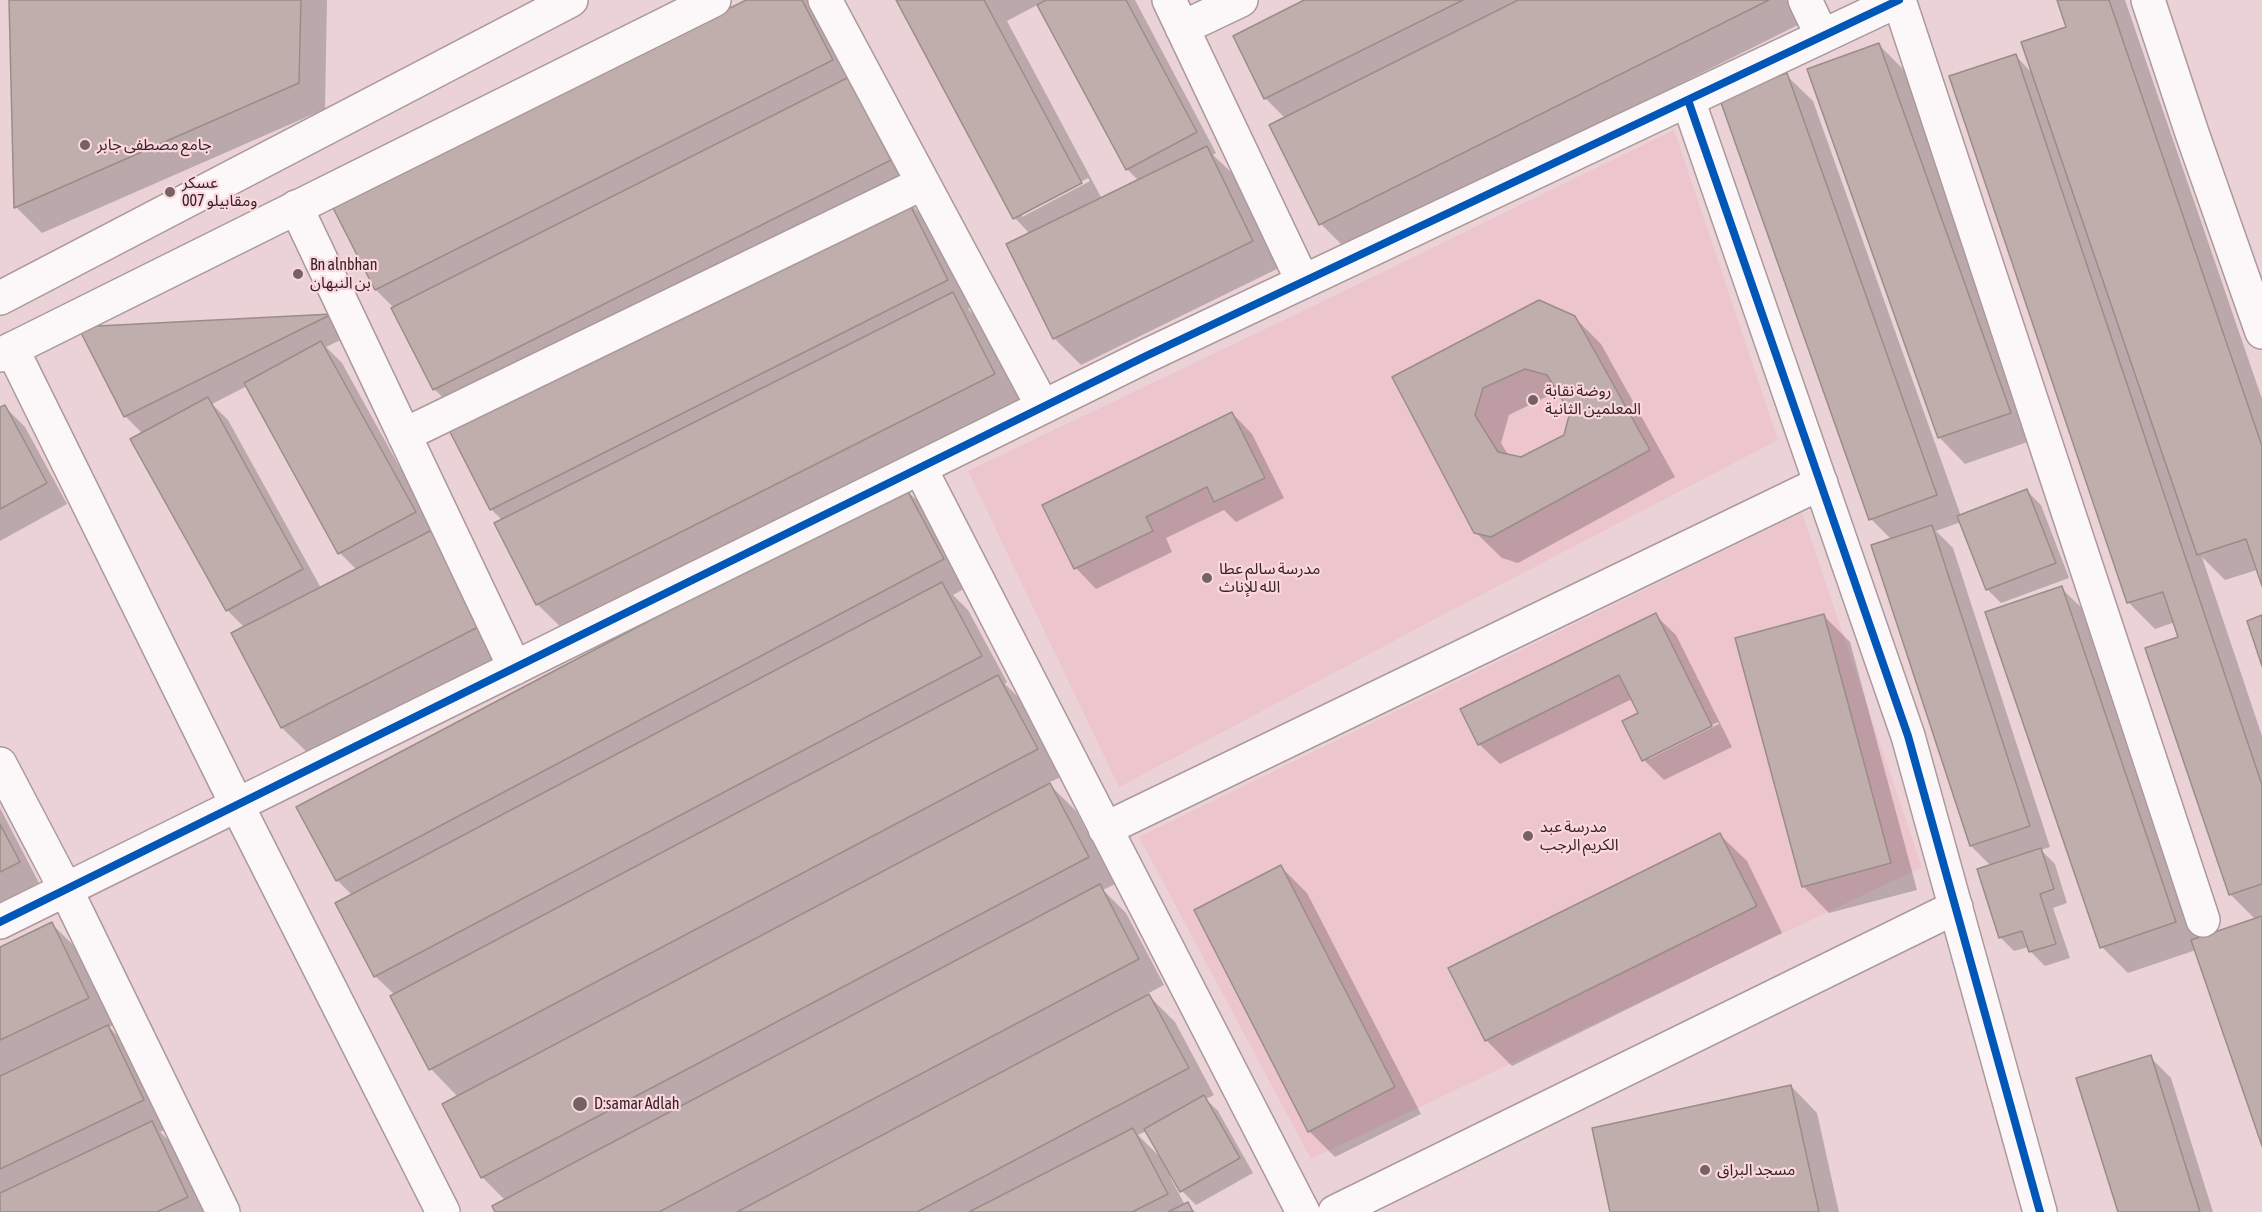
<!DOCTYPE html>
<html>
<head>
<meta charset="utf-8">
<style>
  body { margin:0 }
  canvas { display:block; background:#ead2d6 }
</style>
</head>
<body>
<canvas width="2262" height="1212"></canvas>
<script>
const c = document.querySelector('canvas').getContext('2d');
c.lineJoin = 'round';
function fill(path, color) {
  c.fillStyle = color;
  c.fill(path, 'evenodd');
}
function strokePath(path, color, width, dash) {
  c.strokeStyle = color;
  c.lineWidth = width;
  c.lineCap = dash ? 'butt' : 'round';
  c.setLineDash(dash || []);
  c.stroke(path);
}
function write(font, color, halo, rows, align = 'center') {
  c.font = font + ' "Asap Condensed","Noto Sans Arabic",sans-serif';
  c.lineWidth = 4.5;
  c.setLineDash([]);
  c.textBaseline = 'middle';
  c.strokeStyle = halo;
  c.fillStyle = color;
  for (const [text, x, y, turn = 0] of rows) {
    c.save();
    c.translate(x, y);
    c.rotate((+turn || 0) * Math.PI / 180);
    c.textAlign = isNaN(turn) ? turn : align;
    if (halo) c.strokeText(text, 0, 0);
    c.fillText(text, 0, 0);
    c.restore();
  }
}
fill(new Path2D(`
  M1674 130 1778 440 1452 610 1119 787 968 471 1303 311Z
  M1802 513 1922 867 1311 1159 1139 837Z`), '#edc5cc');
fill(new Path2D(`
  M10 0H327L325 109 42 233 16 207Z
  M749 0H811L916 186 461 415 434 389 394 308 376 290 335 209Z
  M897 0H1135L1216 153 1213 155 1233 174 1279 268 1081 365 1054 338 1030 234 1015 218ZM1039 4 1127 169 1139 181 1102 199 1007 21ZM1088 178 1090 181 1022 217V213Z
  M1308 0H1796L1806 21 1347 250 1321 224 1285 118 1265 98Z
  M2059 0H2125L2262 399V582L2257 570 2225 580 2202 557 2262 736V1141L2196 950 2128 973 2102 947 2061 588 2088 614 2198 939 2256 920 2230 894 2180 638 2175 622 2155 629 2128 602 2016 56 2034 75 2068 28Z
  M1879 45 1905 71 2036 439 1965 464 1939 437Z
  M1786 75 1813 101 1961 516 2027 491 2041 505 2069 578 2001 603 1987 589 1961 522 1936 531 1953 548 2050 847 2041 850 2055 864 2067 903 2053 908 2070 958 2045 966 2031 952 2029 947 2014 951 2000 937 1991 866 1971 846 1892 540 1871 519Z
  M905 199 932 225 973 306 968 309 979 320 1020 401 564 630 537 604 502 520 491 509Z
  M331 316 351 335 326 347 342 363 436 533 507 652 309 754 282 728 233 634 245 628 227 610 143 434 125 416 81 328ZM247 386 340 553 357 570 321 588 228 420 212 404Z
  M1574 317 1601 344 1675 477 1518 563 1502 558 1475 532 1394 378ZM1552 394 1562 397 1571 412 1565 436 1522 459 1509 456 1501 443 1509 415Z
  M4 406 25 427 67 504 0 541V409Z
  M1232 413 1252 434 1284 498 1236 522 1224 510 1166 538 1172 552 1096 589 1076 568Z
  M904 488 931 514 969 586 953 595 968 610 1007 682 1005 684 1024 703 1063 776 1048 783 1076 811 1115 884 1103 890 1126 913 1164 985 1147 994 1175 1022 1214 1095 1206 1099 1218 1111 1253 1173 1196 1205 1182 1191 1172 1175 1170 1177 1185 1205 1187 1204 1195 1212H497L505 1200 482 1177 458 1097 431 1069 395 995 375 976 352 895 337 880ZM1146 1131 1161 1158 1138 1135Z
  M1655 615 1676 635 1732 747 1664 780 1644 760 1640 714 1632 699 1500 764 1479 744ZM1718 722 1719 724 1649 759V755Z
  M1824 616 1850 642 1917 890 1829 913 1803 886Z
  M0 808 39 883 0 903Z
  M1720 835 1747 861 1782 933 1512 1066 1486 1040Z
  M1281 867 1307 893 1421 1114 1335 1157 1309 1131Z
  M52 924 78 950 114 1025 109 1027 134 1053 170 1127 160 1132 178 1149 208 1212H0V949Z
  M2150 1057 2171 1078 2213 1212H2119Z
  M1791 1086 1817 1113 1839 1212H1612Z`), '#0003');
const building = new Path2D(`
  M9 0H301L299 83 14 208Z
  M746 0H802L833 60 375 290 333 208Z
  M896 0H984L1082 183 1013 219Z
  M1046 0H1126L1197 132 1126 170 1037 5Z
  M1304 0H1463L1264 99 1233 36Z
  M1518 0H1769L1319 225 1269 125Z
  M2057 0H2109L2262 446V586L2246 539 2197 555 2021 42 2066 27Z
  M1879 43 2011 413 1938 438 1807 69Z
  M2016 54 2262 785V884L2229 895 2145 648 2178 637 2163 592 2127 603 1949 76Z
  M1787 73 1937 495 1869 520 1719 97Z
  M849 77 891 160 433 390 391 308Z
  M1207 146 1253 241 1053 339 1006 244Z
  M906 197 948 280 490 510 448 428Z
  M953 292 995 374 536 605 494 523Z
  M1539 300 1575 316 1650 450 1491 537 1474 533 1392 377ZM1525 369 1547 375 1570 412 1564 435 1521 457 1498 452 1475 415 1483 388Z
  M332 314 124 417 78 327Z
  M321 341 416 512 338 554 244 383Z
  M208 397 303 569 226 611 130 439Z
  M5 405 47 483 0 509V407Z
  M1232 412 1265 478 1214 502 1207 487 1146 517 1153 531 1074 569 1042 505Z
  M905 486 944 559 336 881 296 807Z
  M2027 489 2056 563 1986 590 1957 516Z
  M1932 525 2030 826 1970 846 1871 545Z
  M432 530 482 625 281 728 231 633Z
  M942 582 982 656 374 977 335 903Z
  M2062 586 2176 922 2100 948 1985 612Z
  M1656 613 1712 726 1642 761 1622 721 1638 713 1619 675 1478 745 1460 709Z
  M1824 614 1891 863 1802 887 1735 638Z
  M2262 615V666L2247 621Z
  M998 675 1038 749 429 1070 390 996Z
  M1050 783 1089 857 481 1178 442 1104Z
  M0 824 20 862 0 872Z
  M1720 833 1757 906 1485 1041 1448 968Z
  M2041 848 2054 889 2040 894 2056 944 2029 952 2022 931 1999 938 1977 869Z
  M1281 865 1395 1087 1308 1132 1194 910Z
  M1100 884 1139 959 659 1212H495L492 1206Z
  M2262 916V1146L2191 940Z
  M52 922 89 998 0 1040V947Z
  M1149 994 1189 1068 917 1212H737Z
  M108 1025 144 1100 0 1169V1076Z
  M2151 1055 2200 1212H2118L2076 1078Z
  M1791 1085 1819 1212H1610L1592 1128Z
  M1204 1095 1240 1158 1180 1192 1144 1129Z
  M152 1121 188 1197 157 1212H0V1193Z
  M1133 1128 1168 1194 1132 1212H969Z
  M1188 1202 1193 1212H1168Z`);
fill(building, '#bfaeab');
strokePath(building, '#9b8c88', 1.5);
const minor = new Path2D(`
  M825 0 1043 407
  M1169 0 1303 282
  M1805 0 1822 36
  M1899 0 2203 920
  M2148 0 2192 133 2262 332
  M1182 28 1241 0
  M1688 100 1908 736 2040 1212
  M296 207 515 668
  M12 349 237 805 443 1212
  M404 435 923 183
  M920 468 1303 1212
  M0 764 66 890 223 1212
  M1105 829 1821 483
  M0 922 1146 356 1899 0
  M1335 1212 1956 907`);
const major = new Path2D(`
  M0 298 571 0
  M0 355 714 0`);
strokePath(minor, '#ab999c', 36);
strokePath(major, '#ab999c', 36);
strokePath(minor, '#fcf8f9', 33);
strokePath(major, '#fcf8f9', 33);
strokePath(new Path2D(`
  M1688 100 1908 736 2040 1212
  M0 922 1146 356 1899 0`), '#0057b8', 8);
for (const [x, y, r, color] of [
  [85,145,6,"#746265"],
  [170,192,6,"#746265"],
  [298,274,6,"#746265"],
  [1533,400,6,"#746265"],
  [1207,578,6,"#746265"],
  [1528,836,6,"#746265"],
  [580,1104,8,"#746265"],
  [1705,1170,6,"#746265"]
]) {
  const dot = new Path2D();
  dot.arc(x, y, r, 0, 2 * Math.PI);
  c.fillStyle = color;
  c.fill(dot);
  strokePath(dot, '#fcd7de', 2);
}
write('16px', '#352528', '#fcd7de', [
  ["جامع مصطفى جابر",97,145],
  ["عسكر",182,183],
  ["ومقابيلو 007",182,201],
  ["Bn alnbhan",310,265],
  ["بن النبهان",310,283],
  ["روضة نقابة",1545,391],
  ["المعلمين الثانية",1545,409],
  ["مدرسة سالم عطا",1219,569],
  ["الله للإناث",1219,587],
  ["مدرسة عبد",1540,827],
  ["الكريم الرجب",1540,845],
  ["D:samar Adlah",594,1104],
  ["مسجد البراق",1717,1170]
], 'left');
</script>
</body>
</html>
